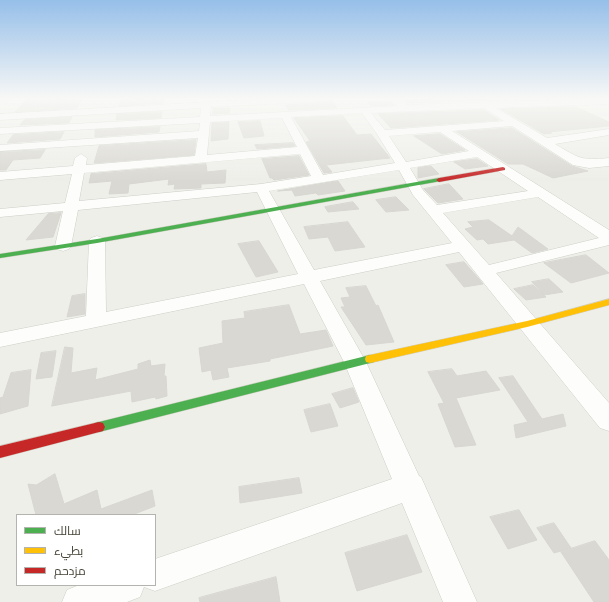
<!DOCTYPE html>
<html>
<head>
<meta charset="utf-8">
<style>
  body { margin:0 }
  #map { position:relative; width:609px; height:602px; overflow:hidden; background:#efefea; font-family:"Roboto Condensed",Cairo,sans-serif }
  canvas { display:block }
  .legend { position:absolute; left:16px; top:514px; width:140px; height:72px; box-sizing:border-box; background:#fff; border:1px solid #b5b3af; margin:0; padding:5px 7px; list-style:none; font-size:12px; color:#454236 }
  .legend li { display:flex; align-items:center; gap:8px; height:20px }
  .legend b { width:20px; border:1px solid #b5b3af }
</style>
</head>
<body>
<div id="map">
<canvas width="609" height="602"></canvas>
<ul class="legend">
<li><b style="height:5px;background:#4caf50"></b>سالك</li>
<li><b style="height:5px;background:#ffc107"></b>بطيء</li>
<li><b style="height:5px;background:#c62828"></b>مزدحم</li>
</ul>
</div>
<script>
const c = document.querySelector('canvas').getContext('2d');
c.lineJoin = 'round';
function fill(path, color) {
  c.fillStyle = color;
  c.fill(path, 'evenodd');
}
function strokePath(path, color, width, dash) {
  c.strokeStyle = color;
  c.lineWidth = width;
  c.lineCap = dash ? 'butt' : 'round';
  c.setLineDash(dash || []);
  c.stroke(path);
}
const building = new Path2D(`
  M83 98 77 108 15 112 27 99Z
  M164 98V103L119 106 121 100Z
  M433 98H558L407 103 404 100 435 99Z
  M331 99 337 108 289 110 285 105 326 102Z
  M391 101 394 105 371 106 367 102Z
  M576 107 609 122V126L548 132 552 133 544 134 501 109Z
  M214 108H230L229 113 213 114Z
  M484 110 499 120 391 128 378 114Z
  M162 112 161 118 116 120 117 114Z
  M343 116 357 135 371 134 390 158 326 165 332 172 324 173 306 142 310 141 294 118Z
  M72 117 69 123 20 125 24 120Z
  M260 121 264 136 244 138 238 122Z
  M229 122 228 139 211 141 212 123Z
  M160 127 159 132 95 137V130Z
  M512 128 572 166 588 171 553 178 523 164H508L457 132Z
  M64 132 60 139 7 143 13 135Z
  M440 134 465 150 442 154 414 136Z
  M196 140 194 155 94 163 99 146Z
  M293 143 295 146 257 149 255 145Z
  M45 150 40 158 13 160 6 170H0V152Z
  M299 156 309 175 274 180 272 178H270L262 159Z
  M477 159 488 166 465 169 454 162Z
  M206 164 207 172 226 170 225 183 201 184V188L174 189 175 184 168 185 169 179 129 184 128 193 109 194 112 181 89 183 91 174Z
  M431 166 439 174 418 178V168Z
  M338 181 345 191 318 195 316 193 295 196 292 190 278 191Z
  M449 184 463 199 438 203 424 189Z
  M396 197 409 210 386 212 376 200Z
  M353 202 359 209 328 212 325 207Z
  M61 213 53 237 26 240 48 214Z
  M489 220 512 236 518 227 548 249 532 253 514 240 488 244 483 239 477 240 465 229 473 227 468 222Z
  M348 222 365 247 335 251 328 237 309 239 304 227Z
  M259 241 278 272 256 277 238 244Z
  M586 255 609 273 571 283 544 263Z
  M464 262 479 279 483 284 464 287 446 265Z
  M549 279 563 292 544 295 532 282Z
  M533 285 546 297 526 300 514 289Z
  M366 286 376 306 378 305 394 342 366 345 341 307H345L341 298 350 297 346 288Z
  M85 294V314L67 317 72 296Z
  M289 305 300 334 326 330 333 346 270 359V361L227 368 229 377 213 380 211 370 202 372 199 348 223 343 222 321 245 318 244 312Z
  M65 347 73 348 71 373 97 368 95 380 138 369V364L150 360 151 366 165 364 164 376H166L167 396 156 399 155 397 132 402 131 391 52 406Z
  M56 351 52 377 36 379 41 353Z
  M452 369 457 376 486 371 500 390 456 398 476 445 455 447 438 404 444 403 428 372Z
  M31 370 28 406 0 414V398L3 397 11 373Z
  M513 376 542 419 563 414 566 426 516 438 514 425 528 422 499 378Z
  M353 388 359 402 340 408 332 394Z
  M330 404 338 426 311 432 304 410Z
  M55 474 64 504 97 490 101 509 152 490 155 506 132 515H36L28 484 36 485Z
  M299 478 302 493 240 503 239 487Z
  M519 510 537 540 508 549 490 517Z
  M554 523 571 548 554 553 537 528Z
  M407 535 422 572 357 591 345 553Z
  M595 541 609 560V602H594L561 552Z
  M276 577 280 602H200L199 598Z`);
fill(building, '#d9d8d2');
strokePath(building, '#d7d6d0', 1);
const street = new Path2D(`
  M0 98H11L7 101H0Z
  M279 98H330L326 101 211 107 210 116 397 106 391 98H400L406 105 609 98V104L496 108 547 138 609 129V135L555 144C579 158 580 161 609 158V166L589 168 573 165 512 126 452 131 609 230V245L496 273 609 403V431L600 428 459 252 320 281 366 362 419 476 421 477 477 602H443L402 503 155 591 144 587 140 597 127 602H62L67 590 79 585H155V559L392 479 344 362 304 284 0 347V333L86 316 89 241 91 238 97 236 103 238 105 241 106 312 298 274 257 192 78 210 71 246 69 249 63 251 57 249 55 246 63 211 0 217V209L65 203 72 174 0 180V172L73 166 75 158 81 154 87 158 86 165 195 156 198 138 0 151V145L199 131 200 123 0 134V128L200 117 201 108 0 120V114ZM484 108 504 121 385 130 371 113ZM362 113 377 134 395 163 323 175 291 117ZM282 118 297 147 207 155 210 122ZM440 132 469 151 406 162 389 136ZM300 154 311 176 261 184 79 201 84 173ZM477 157 528 191 437 205 423 190 410 168ZM399 170 413 195 452 243 314 270 269 191ZM538 197 599 238 489 265 443 213Z`);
const fast = new Path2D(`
  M439 178 441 179V181L97 243 0 258V254L97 239Z
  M370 355 374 356 375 359 374 362 99 432 95 431 93 427 95 423 99 422Z`);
const slow = new Path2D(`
  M609 299V305L527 327 370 363 366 362 365 359 366 356 370 355 527 321Z`);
const jam = new Path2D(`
  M503 167 505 168V170L439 182 436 180 439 178Z
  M99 422 103 423 105 427 103 431 0 458V446Z`);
strokePath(street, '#cdcdc7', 1);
strokePath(fast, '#cecdc1', 1);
strokePath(slow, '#cecdc1', 1);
strokePath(jam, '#cecdc1', 1);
fill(street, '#fdfdfc');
fill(fast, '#4caf50');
fill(slow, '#ffc107');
fill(jam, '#c62828');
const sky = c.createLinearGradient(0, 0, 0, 182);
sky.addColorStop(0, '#96bfe9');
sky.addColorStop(0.54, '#f8f8f6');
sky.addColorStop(1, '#f8f8f600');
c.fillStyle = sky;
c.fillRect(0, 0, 609, 182);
</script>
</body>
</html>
